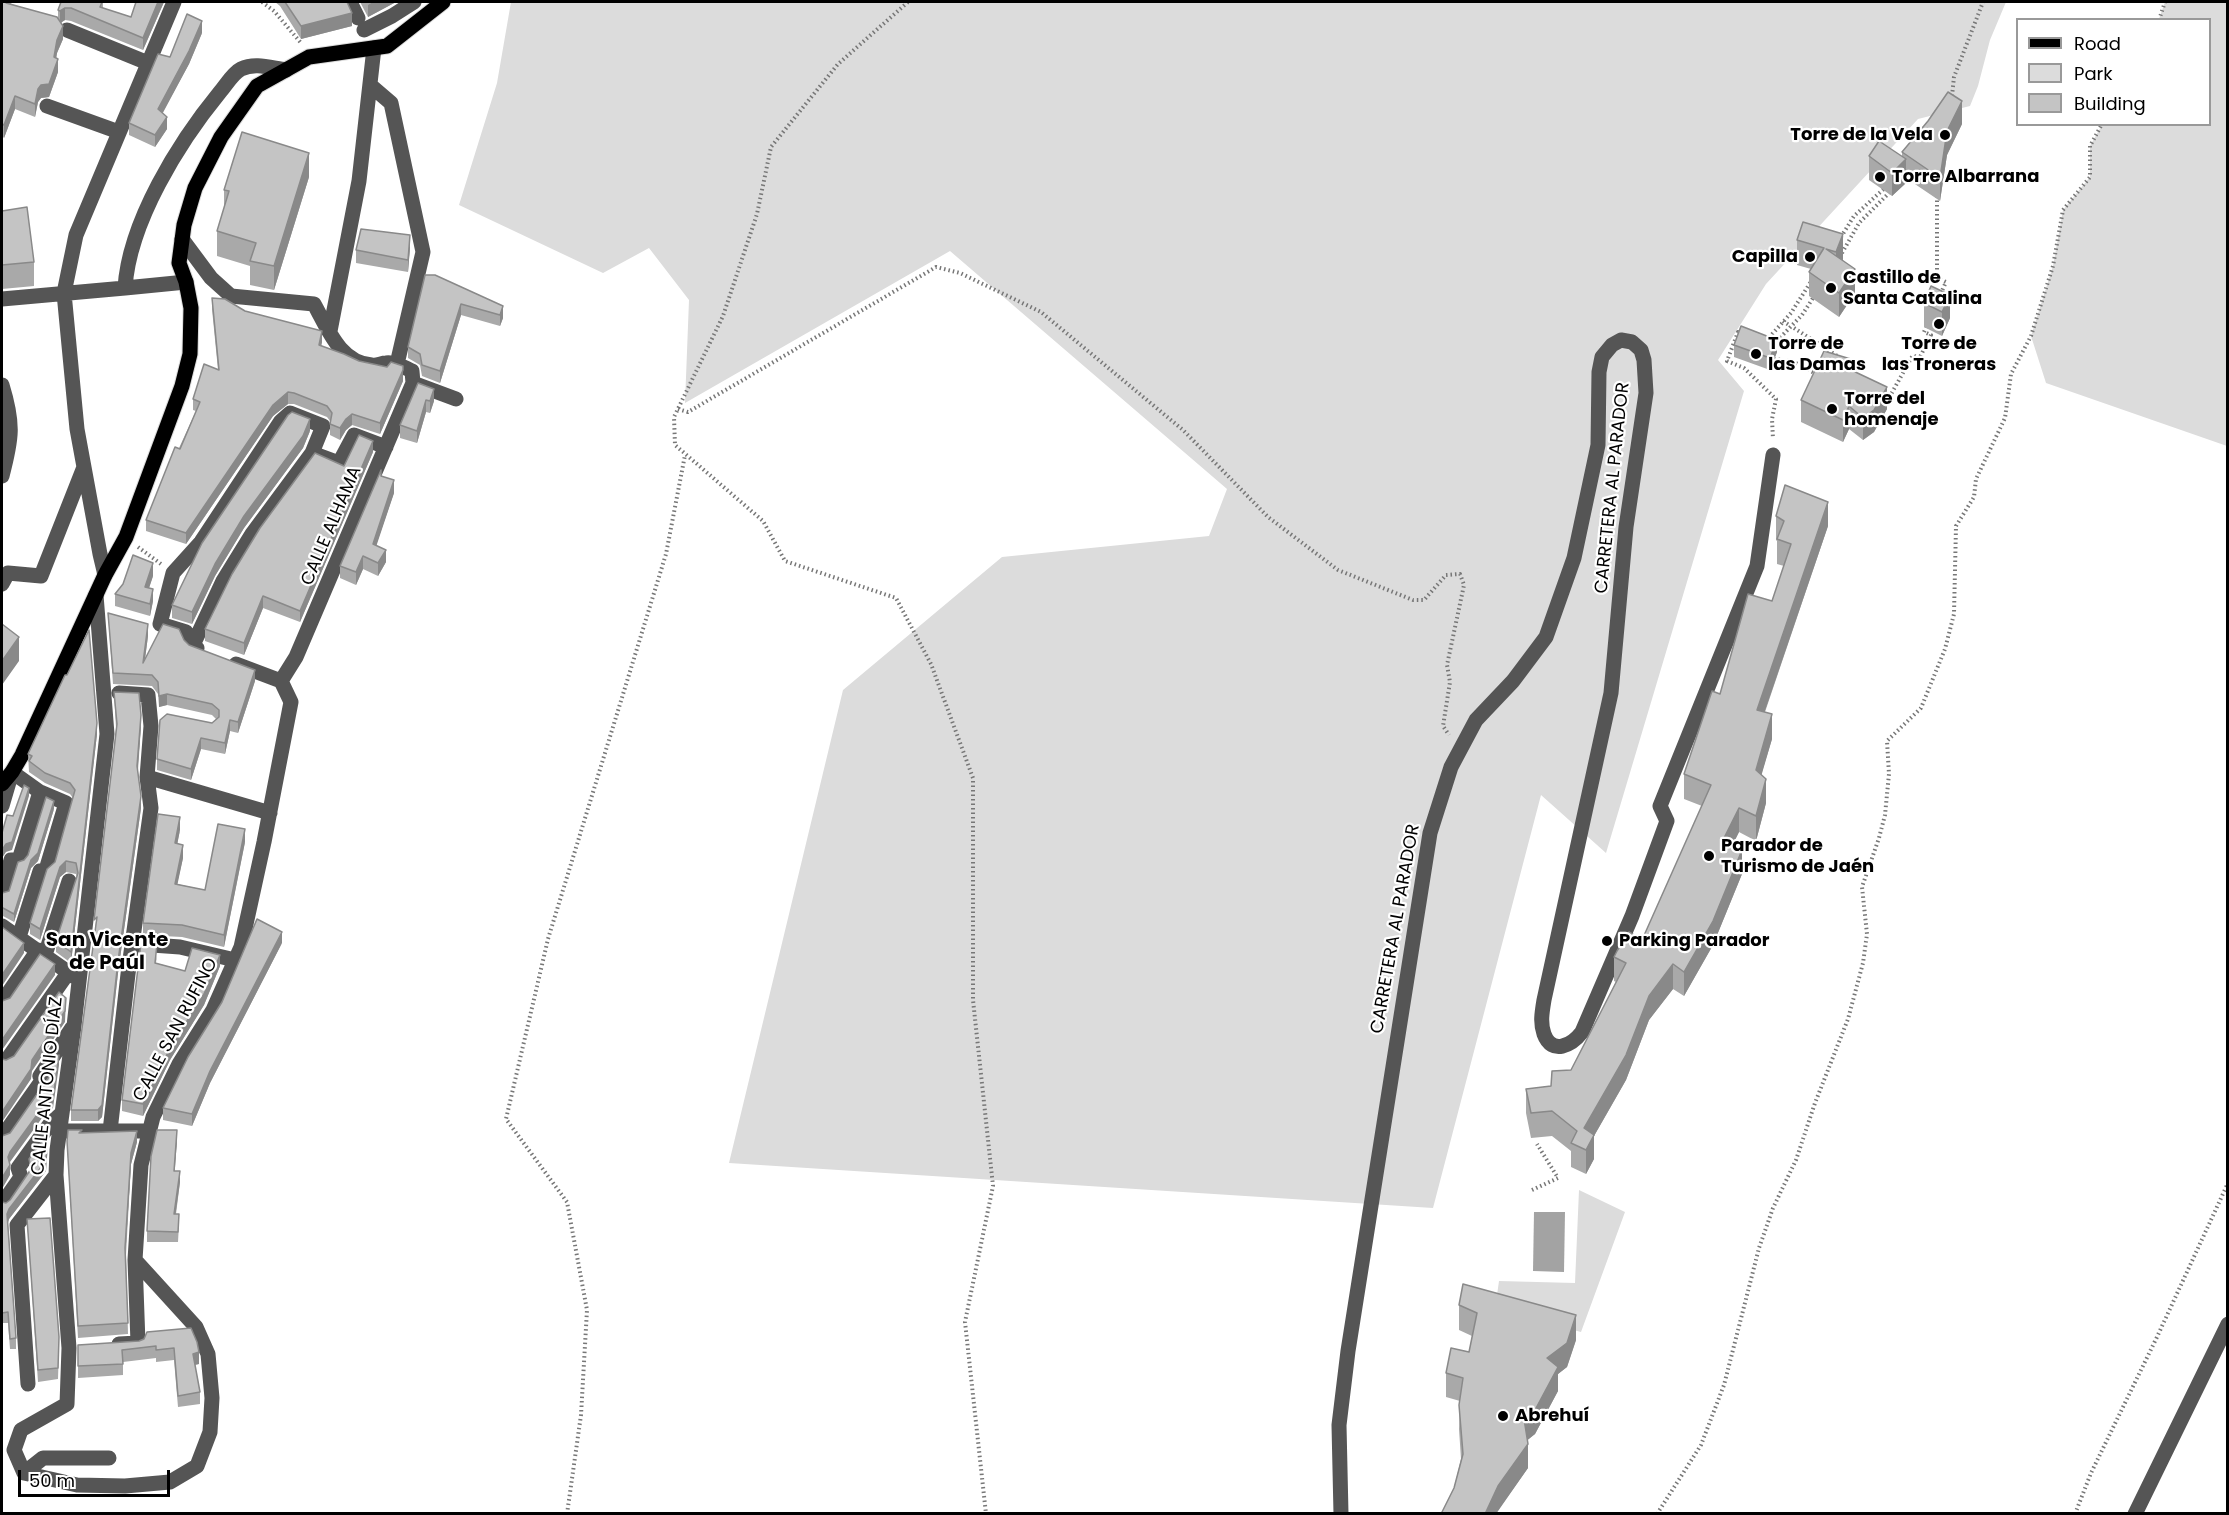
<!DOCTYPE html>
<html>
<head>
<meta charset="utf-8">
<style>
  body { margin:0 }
  #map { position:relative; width:2229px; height:1515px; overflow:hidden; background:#fff; font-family:Poppins,sans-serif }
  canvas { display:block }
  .frame { position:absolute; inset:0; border:3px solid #000; pointer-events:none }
  .legend { position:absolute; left:2016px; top:18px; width:195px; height:108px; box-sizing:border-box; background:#fff; border:2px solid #999; margin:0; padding:8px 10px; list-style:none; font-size:18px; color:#000 }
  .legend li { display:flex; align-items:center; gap:12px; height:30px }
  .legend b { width:30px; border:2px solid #999 }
  .scale { position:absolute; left:18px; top:1470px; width:152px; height:27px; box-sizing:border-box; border:3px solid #000; border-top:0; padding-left:8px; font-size:18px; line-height:21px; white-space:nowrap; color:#000; -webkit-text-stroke:4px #fff; paint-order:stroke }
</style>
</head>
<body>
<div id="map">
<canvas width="2229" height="1515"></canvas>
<div class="frame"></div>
<ul class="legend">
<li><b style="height:8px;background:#000"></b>Road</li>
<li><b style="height:16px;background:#dcdcdc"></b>Park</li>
<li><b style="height:16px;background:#c4c4c4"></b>Building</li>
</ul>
<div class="scale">50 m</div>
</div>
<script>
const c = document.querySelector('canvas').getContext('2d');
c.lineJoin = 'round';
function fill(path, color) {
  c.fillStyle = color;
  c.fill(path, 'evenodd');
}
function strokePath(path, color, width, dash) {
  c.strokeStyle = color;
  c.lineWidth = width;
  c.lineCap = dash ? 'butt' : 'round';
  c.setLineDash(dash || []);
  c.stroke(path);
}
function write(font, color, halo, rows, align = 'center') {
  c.font = font + ' Poppins,sans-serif';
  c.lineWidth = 4.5;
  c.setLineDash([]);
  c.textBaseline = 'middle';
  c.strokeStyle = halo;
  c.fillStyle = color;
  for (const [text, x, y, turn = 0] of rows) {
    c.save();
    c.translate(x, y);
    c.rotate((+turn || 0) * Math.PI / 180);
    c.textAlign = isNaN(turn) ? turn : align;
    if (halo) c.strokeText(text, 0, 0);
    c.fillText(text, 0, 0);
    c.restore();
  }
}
fill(new Path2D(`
  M511 2H2006L1990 40 1978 86 1970 106 1918 119 1766 284 1718 360 1744 391 1606 853 1541 795 1433 1208 729 1163 843 690 1002 557 1209 536 1227 489 950 251 685 403 689 300 649 248 603 273 459 205 497 83Z
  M2165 2H2227V446L2046 383 2031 336 2053 266 2063 210 2090 177V146L2102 125 2210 124V20L2159 19Z
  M1579 1190 1625 1212 1581 1332 1495 1309 1499 1281 1575 1283Z`), '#dcdcdc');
fill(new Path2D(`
  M1534 1212H1565L1564 1272 1533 1271Z`), '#a3a3a3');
const major = new Path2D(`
  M2 784 12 772 22 755 105 575 126 537 182 386 190 354 191 308 186 282 179 263 184 225 195 188 221 137 257 86 309 57 387 46 443 2`);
strokePath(major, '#dbdbdb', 17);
strokePath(new Path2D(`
  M262 2 274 11 301 43
  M908 2 838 64 771 147 757 214 723 316 674 417 675 445 763 521 785 561 896 598 931 664 973 778V1000L993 1186 965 1322 986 1514
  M2159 20 2165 2
  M1952 96 1954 77 1983 2
  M1937 196V278L1946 282 1941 293
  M1841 237 1854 216 1886 187
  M1842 253 1859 223 1891 191
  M1783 321 1789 325
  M1794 328 1839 357
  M1743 333 1738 332 1727 361 1744 368 1776 399 1772 419 1773 439
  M1766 341 1791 313 1812 280
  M1774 344 1802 315 1815 295
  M1774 359 1792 361 1818 375
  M1885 405 1913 355 1919 359 1931 335 1924 332 1927 325
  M678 409 688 412 936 267 960 273 1041 312 1183 430 1268 517 1338 570 1413 600H1424L1446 575 1460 574 1464 585 1447 665 1450 682 1443 726 1449 735
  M138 547 161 564
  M1532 1190 1558 1178 1537 1144
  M567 1514 581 1415 587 1310 567 1202 506 1119 548 939 666 554 685 455
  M1657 1514 1701 1445 1724 1385 1759 1248 1773 1208 1796 1160 1815 1103 1848 1019 1863 963 1867 934 1862 887 1879 838 1885 815 1889 774 1887 741 1921 708 1945 649 1954 614 1956 526 1974 497 1976 479 2005 418 2011 374 2031 336 2053 266 2063 210 2090 177V146L2102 124
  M2075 1514 2091 1473 2157 1337 2228 1183`), '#777', 4, [1.5, 3]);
strokePath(new Path2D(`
  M350 2 358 18
  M67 30 148 63
  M364 30 392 16 414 2
  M370 85 391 103 423 252 397 364
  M47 106 119 132
  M182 239 211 278 231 296 314 304C328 329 340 363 372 365 377 366 381 363 386 363 395 362 404 367 412 371L413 383 456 399
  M125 288 186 282
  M2 299 125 288C129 222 179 142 220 92 226 85 233 73 241 69 255 62 271 68 286 70
  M330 331 359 181 374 48
  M2 385C14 424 12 438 2 476
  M105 575 100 554 77 429 64 293 76 235 174 2
  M2 584 8 573 41 576 84 467
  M96 595 107 734 74 1026 57 1150 56 1175 69 1348 67 1404 21 1430 14 1450 24 1473 77 1485 125 1486 170 1482 197 1466 210 1432 212 1398 208 1354 196 1327 135 1260
  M160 624 173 573 201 542 281 421 290 413 323 426 312 453 339 463 354 435 386 447
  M160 624 186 632 193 647 197 648
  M193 645 223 581 252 534 312 453
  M236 664 281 681
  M281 681 296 657 413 383
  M147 777 270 813
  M2 806 12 772 40 792 19 860H11L2 892
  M2 926 75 977
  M19 937 40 871 46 870 66 803 40 792
  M138 944 180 947 235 960
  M45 955 69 881
  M2 1002 38 950
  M6 1061 68 973
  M62 1131H150
  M110 1131 128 974 151 808 147 777 151 726 148 695 119 693
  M2 1137 43 1079 40 1076 72 1028
  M2 1204 21 1177 18 1168 50 1124 62 1113
  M119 1344 138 1343 135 1260 141 1165 153 1117 179 1064 213 1010 241 947 264 842 291 702 281 681
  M28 1384 17 1225 56 1175
  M24 1473 43 1458H109
  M1341 1514 1339 1425 1348 1351 1430 833 1451 767 1476 720 1513 681 1546 637 1574 558 1598 445 1599 372 1602 357 1612 345 1621 340 1632 342 1641 350 1644 360 1646 393 1626 527 1611 693 1544 1000C1542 1012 1540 1023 1544 1034 1552 1056 1572 1045 1582 1032L1632 916 1667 821 1660 806 1757 566 1773 455
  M2135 1514 2228 1324`), '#555', 15);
strokePath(major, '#000', 15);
fill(new Path2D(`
  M2 2H12L11 4 58 18V10L61 2H103V8L131 17 136 2H164L143 50 71 21 65 20 61 23 63 39 57 53 56 58 58 72 49 97 41 98 38 102 35 117 15 109 4 138 2 136Z
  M275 2H347L352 26 301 39 280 6Z
  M360 2H396L368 17Z
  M202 33 189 64 162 113 167 129 155 147 129 135V123L170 57Z
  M1928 121 1962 124 1947 155 1940 201 1906 178V183L1892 196 1869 180V156L1902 157V152Z
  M309 177 274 290 250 285V266L217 256V231L224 208V190Z
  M2 211 34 262V286L2 289Z
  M1803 222 1843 259V260L1855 293 1839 317 1809 296V272L1811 269 1797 265V240Z
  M410 247 408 272 356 263V250Z
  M425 275 503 306V318L500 326 461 315 440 383 422 376 420 365 408 358V347Z
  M1931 286 1950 318 1942 336 1924 327V303Z
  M212 298 322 342 321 346 359 361 403 381 380 434 352 425 346 430 340 440 330 435V421L327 417 294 404H288L273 416 186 544 146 531V520L196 411 193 410V399L218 370 212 309Z
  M1734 345 1777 352 1770 370 1734 357Z
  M1854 372 1887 409 1874 432 1863 440 1849 429 1843 442 1801 422V400Z
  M418 383 434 401 430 413 426 412 417 443 400 438V425Z
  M310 431 303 448 244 528 215 576 192 624 172 618V605Z
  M373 452 300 622 263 608 244 655 205 641V629L344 466Z
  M381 476 394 493 376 545 386 562 378 576 363 569 356 585 340 578V566Z
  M1776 516 1828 526 1765 712 1772 739 1761 775 1766 803 1756 841 1739 832 1732 846 1742 874 1713 945 1684 996 1673 989 1649 1020 1626 1080 1594 1136V1159L1586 1174 1571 1167V1151L1552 1136 1531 1138 1526 1113V1089L1551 1086 1571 1070 1616 982 1614 981V957L1642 940 1702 806 1684 799V774L1720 694 1772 601 1784 566 1777 564V541L1776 540Z
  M153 576 149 588 153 601 150 616 115 606V594Z
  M108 613 148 636 145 659 184 640 189 645 255 681 238 733 230 731 225 754 201 749 191 780 157 770V759L212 723 216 719 212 715 167 705 159 707 158 694 152 686 113 684Z
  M114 692 141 726 138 771 141 808 118 973 102 1117 98 1121H71V1110L95 931 116 728Z
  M97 734 71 963 56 952V941L77 878 76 874 66 872 60 877 40 940 30 934V923L55 862 73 798 70 794 45 783 29 772 28 754Z
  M54 809 38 861 31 868 14 922 3 916 2 917V893L9 891 24 860 28 855Z
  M180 830 177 844 183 858 177 884 205 890 245 842 224 947 182 937 143 935V923Z
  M282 943 210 1083 192 1126 163 1120V1108Z
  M157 955 156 963 185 971 220 966 204 1005 170 1060 143 1116 122 1111V1100Z
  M82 1133 137 1142 131 1164 126 1255 128 1334 78 1338 67 1141Z
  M177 1140 174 1171 180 1182 176 1214 179 1224 178 1242H147V1231Z
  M48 1143 46 1171 9 1219 8 1223 16 1338V1349H10L8 1323H2V1202L6 1203 10 1200 29 1172V1159Z
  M27 1219 59 1348 58 1379 38 1382Z
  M1459 1305 1576 1340 1567 1367 1558 1374V1391L1535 1434 1527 1440 1528 1468 1498 1510 1454 1488 1461 1459 1459 1429 1460 1401 1446 1397V1373L1469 1352 1472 1336 1459 1330Z
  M197 1342 199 1364 195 1365 200 1392V1404L178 1407 174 1360 156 1362V1358L123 1362V1375L78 1378V1345Z`), '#a9a9a9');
fill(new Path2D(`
  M158 2H164L143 50V38Z
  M373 2H396L368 17V5Z
  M65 8V20L60 23V11Z
  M352 13V26L301 39V26Z
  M202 21V33L189 64 158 122V109Z
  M63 26V39L57 53 55 66 58 59V72L49 97 41 98 38 102 35 117V104L38 89 54 57 57 40Z
  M15 96V109L4 138V125Z
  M1962 101V124L1947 155 1940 201V178L1947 131Z
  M167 117V129L155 147V135Z
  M309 153V177L274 290V266Z
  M1906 159V183L1892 196V173Z
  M1843 234V259L1836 276V252Z
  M410 235V247L408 272V260Z
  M1855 269V293L1839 317V293Z
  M1950 295V318L1942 336V312Z
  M461 304V315L440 383V371Z
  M503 306V318L500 326V315Z
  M322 331V342L319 356V345Z
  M1777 340V352L1770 370V358Z
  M1854 360V382L1849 369Z
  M403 370V381L380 434V423Z
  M1887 387V409L1874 432 1863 440V418Z
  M434 389V401L430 413V401Z
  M288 392V404L273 416 186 544V533L273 405Z
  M426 400V412L417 443V431Z
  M1849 406V429L1843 442V420Z
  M352 414V425L346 430 340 440V428L346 419Z
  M310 419V431L303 448 244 528 215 576 192 624V612L215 564 244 516Z
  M373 441V452L300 622V611Z
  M394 480V493L373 556V544Z
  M1828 502V526L1757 734V710Z
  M386 550V562L378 576V563Z
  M363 556V569L356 585V572Z
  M153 563V576L145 600V587Z
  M153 589V601L150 616V604Z
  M263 596V608L244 655V643Z
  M148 624V636L143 674V663Z
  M19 637V661L2 685V661Z
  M255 670V681L238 733V722Z
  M167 694V705L159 707V696Z
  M1772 714V739L1756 794V770Z
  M141 715V726L137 778V766Z
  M230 720V731L225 754V743Z
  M97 723V734L71 963V952Z
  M201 738V749L191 780V769Z
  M1766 779V803L1756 841V816Z
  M29 788V796L12 850 6 852 2 858V850Z
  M141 796V808L118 973 102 1117 98 1121V1110Z
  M54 801V809L38 861 31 868 14 922V914L31 860Z
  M1739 808V832L1722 866V842Z
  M180 817V830L175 856V843Z
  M245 829V842L224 947V935Z
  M183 845V858L175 896V884Z
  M1742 850V874L1713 945 1684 996V972Z
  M66 861V872L60 877 40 940V929L60 867Z
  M282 932V943L210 1083 192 1126V1114L210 1071Z
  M24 943V953L2 986V975Z
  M220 955V966L204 1005 170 1060 143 1116V1104L170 1048Z
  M55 964V975L2 1050V1040Z
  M1673 964V989L1649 1020 1626 1080 1594 1136V1159L1586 1174V1150L1584 1128 1649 996Z
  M66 998 65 1022 32 1071 31 1079 2 1122V1112L32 1060Z
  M59 1055V1065L53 1108 42 1118 10 1162 8 1167V1157L10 1152 42 1108Z
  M177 1130V1140L174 1182V1171Z
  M137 1131V1142L131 1164 125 1259 131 1153Z
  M48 1133 46 1171 9 1219 7 1225V1214L9 1209 46 1161Z
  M10 1165V1175L2 1189V1178Z
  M180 1171V1182L174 1225V1214Z
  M1576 1315V1340L1567 1367 1558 1374V1391L1535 1434 1524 1443V1419L1547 1358Z
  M199 1352V1364L193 1365V1354Z
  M1528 1444V1468L1496 1514H1485L1498 1486Z`), '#898989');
const building = new Path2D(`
  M2 2H7L6 3 57 17 63 26 57 40 54 57 58 59 49 84 41 85 38 89 35 104 15 96 4 125 2 124Z
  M61 2H102L100 7 131 17 136 2H158L143 38 71 8H65L60 11 58 10Z
  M285 2H347L352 13 301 26Z
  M187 14 202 21 189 51 158 109 167 117 155 135 129 123 158 54 170 57Z
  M1948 92 1962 101 1947 131 1940 178 1902 152 1928 121Z
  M242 132 309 153 274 266 250 261 256 243 217 231 229 191 224 190Z
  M1879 141 1906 159 1892 173 1869 156Z
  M27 207 34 262 2 265V211Z
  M1803 222 1843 234 1836 252 1826 249 1855 269 1839 293 1809 272 1824 248 1797 240Z
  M361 229 410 235 408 260 356 250Z
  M425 275H435L503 306 500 315 461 304 440 371 422 365 420 354 408 347Z
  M1931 286 1950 295 1942 312 1924 303Z
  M212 298 225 299 245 311 322 331 319 345 344 354 359 361 387 367 391 362 403 366V370L380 423 352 414 346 419 340 428 330 424 332 413 327 406 294 393 288 392 273 405 186 533 146 520 175 447 180 449 200 402 193 399 204 364 219 370Z
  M1741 326 1777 340 1770 358 1734 345Z
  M1824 351 1854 360 1849 369 1887 387 1874 410 1863 418 1849 406 1843 420 1801 400Z
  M418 383 434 389 430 401 426 400 417 431 400 425Z
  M292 412 310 419 303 436 244 516 215 564 192 612 172 605 202 543 288 415Z
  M359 435 373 441 300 611 263 596 244 643 205 629 232 574 260 528 315 453 344 466Z
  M381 470V476L394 480 373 544 386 550 378 563 363 556 356 572 340 566Z
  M1785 485 1828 502 1757 710 1772 714 1756 770 1766 779 1756 816 1739 808 1722 842 1742 850 1713 921 1684 972 1673 964 1649 996 1626 1055 1584 1128 1594 1135 1586 1150 1571 1143 1577 1131 1552 1111 1531 1113 1526 1089 1551 1086 1552 1071 1571 1070 1626 963 1614 957 1617 951 1629 932 1642 940 1711 785 1684 774 1712 691 1720 694 1748 594 1772 601 1791 544 1777 539 1784 521 1776 516Z
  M133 555 153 563 145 587 153 589 150 604 115 594 123 584Z
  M108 613 148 624 143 663 163 624 179 629 184 640 189 645 255 670 238 722 230 720 225 743 201 738 191 769 157 759 160 720 167 714 212 723 219 717V710L212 704 167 694 159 696 158 682 152 675 113 673Z
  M2 624 19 637 2 661Z
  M89 630 97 723 71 952 56 941 78 873 76 863 66 861 60 867 40 929 30 923 47 869 55 862 75 790 70 783 45 773 29 761 32 756 28 754 65 675H67Z
  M114 692 139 693 141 715 137 766 141 796 118 961 102 1105 98 1110H71L97 917 94 920 117 724Z
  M24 785 29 788 12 842 6 844 2 850V833L7 815 13 816Z
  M46 797 54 801 38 853 31 860 14 914 3 908 2 909V893L9 891 18 862 24 860 28 855Z
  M158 814 180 817 175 843 183 845 175 884 205 890 218 824 245 829 224 935 182 925 143 923Z
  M257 919 282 932 210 1071 192 1114 163 1108 188 1057 222 1002Z
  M2 927 24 943 2 975Z
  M141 943 157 944 155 963 185 971 192 948 220 955 204 994 170 1048 143 1104 122 1100Z
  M40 954 55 964 2 1040V1001L10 998Z
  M59 992 66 998 65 1011 32 1060 31 1069 2 1112V1059L6 1060 14 1056Z
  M59 1055 53 1098 42 1108 10 1152 8 1157 10 1165 2 1178V1136L10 1133 51 1074 52 1065Z
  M68 1130H82L79 1133 137 1131 131 1153 125 1248 128 1323 78 1326 67 1141Z
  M157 1130H177L174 1171H180L174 1214H179L178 1232 147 1231 151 1156Z
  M48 1133 46 1161 9 1209 7 1214 16 1338 10 1339 8 1312 2 1313V1202L6 1203 10 1200 29 1172 31 1168 29 1159Z
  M50 1218 59 1337 58 1368 38 1370 27 1219Z
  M1463 1284 1576 1315 1567 1343 1547 1358 1558 1367 1535 1410 1524 1419 1528 1444 1498 1486 1485 1514H1441L1454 1488 1463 1454 1459 1405 1463 1378 1446 1373 1451 1348 1469 1352 1477 1313 1459 1305Z
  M191 1328 197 1342 199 1352 193 1354 200 1392 178 1396 174 1348 156 1350V1346L122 1350 123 1364 78 1366V1345L139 1341 144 1339 147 1332Z`);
fill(building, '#c4c4c4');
strokePath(building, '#898989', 1.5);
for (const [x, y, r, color] of [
  [1945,135,6,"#000"],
  [1880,177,6,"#000"],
  [1810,257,6,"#000"],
  [1831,288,6,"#000"],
  [1939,324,6,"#000"],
  [1756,354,6,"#000"],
  [1832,409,6,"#000"],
  [1709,856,6,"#000"],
  [1607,941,6,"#000"],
  [1503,1416,6,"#000"]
]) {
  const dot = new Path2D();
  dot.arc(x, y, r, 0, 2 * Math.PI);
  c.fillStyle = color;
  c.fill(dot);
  strokePath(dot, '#fff', 2);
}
write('bold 18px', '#000', '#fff', [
  ["Torre de la Vela",1933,135,"right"],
  ["Torre Albarrana",1892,177],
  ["Capilla",1798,257,"right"],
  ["Castillo de",1843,278],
  ["Santa Catalina",1843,299],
  ["Torre de",1768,344],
  ["las Damas",1768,365],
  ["Torre de",1939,344,"center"],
  ["las Troneras",1939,365,"center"],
  ["Torre del",1844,399],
  ["homenaje",1844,420],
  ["Parador de",1721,846],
  ["Turismo de Jaén",1721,867],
  ["Parking Parador",1619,941],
  ["Abrehuí",1515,1416]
], 'left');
write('18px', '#000', '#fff', [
  ["CARRETERA AL PARADOR",1613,488,-84],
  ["CALLE ALHAMA",332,526,-67],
  ["CARRETERA AL PARADOR",1396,929,-80],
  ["CALLE SAN RUFINO",176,1030,-62],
  ["CALLE ANTONIO DÍAZ",48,1086,-84]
]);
write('bold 20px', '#000', '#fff', [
  ["San Vicente",107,941],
  ["de Paúl",107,964]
]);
</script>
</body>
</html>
